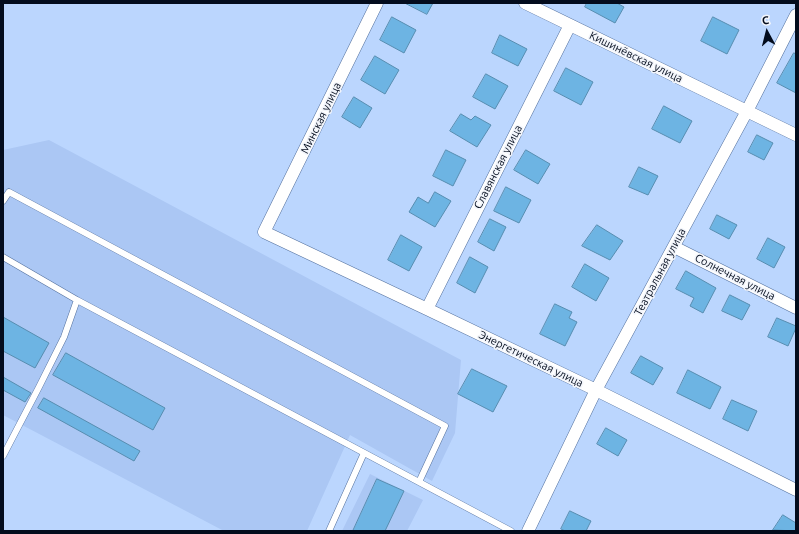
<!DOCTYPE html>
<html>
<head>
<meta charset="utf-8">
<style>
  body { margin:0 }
  #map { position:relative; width:799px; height:534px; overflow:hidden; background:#bbd6fe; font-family:Ubuntu,sans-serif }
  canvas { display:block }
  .frame { position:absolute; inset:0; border:4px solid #030c1d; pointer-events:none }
  .north { position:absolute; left:747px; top:12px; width:40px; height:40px; -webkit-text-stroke:3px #f2f5fb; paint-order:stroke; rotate:353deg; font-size:11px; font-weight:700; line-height:16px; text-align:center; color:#030c1d }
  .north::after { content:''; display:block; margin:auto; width:14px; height:18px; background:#030c1d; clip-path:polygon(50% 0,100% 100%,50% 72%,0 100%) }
</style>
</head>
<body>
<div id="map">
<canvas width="799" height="534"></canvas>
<div class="frame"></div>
<div class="north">С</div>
</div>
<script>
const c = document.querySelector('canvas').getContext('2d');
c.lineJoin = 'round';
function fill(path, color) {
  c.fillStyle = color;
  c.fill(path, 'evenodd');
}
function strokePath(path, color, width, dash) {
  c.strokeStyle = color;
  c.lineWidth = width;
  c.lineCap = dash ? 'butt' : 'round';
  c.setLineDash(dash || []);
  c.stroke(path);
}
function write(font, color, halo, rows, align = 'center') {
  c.font = font + ' Ubuntu,sans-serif';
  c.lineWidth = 3;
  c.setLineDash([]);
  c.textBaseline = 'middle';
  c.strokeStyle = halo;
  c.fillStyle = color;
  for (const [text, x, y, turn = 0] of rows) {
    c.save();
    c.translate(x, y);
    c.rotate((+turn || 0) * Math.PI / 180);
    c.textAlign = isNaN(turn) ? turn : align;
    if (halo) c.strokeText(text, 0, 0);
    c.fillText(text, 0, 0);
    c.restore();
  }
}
fill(new Path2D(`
  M49 140 461 360 455 433 432 481 350 435 307 531H224L3 415V150Z
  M370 474 423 500 407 531H342Z`), '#abc7f4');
const building = new Path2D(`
  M405 3H433L427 14Z
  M587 3H617L624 7 615 23 585 7Z
  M392 17 416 30 404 53 380 40Z
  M713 17 739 30 727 54 701 41Z
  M500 35 527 49 518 66 492 53Z
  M794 53 796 54V93L777 83Z
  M375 56 399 70 385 94 361 80Z
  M566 68 593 82 581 105 554 91Z
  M486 74 508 86 495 109 473 97Z
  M354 97 372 108 360 128 342 117Z
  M664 106 692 121 680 143 652 129Z
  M461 114 471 120 475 116 491 125 477 147 450 131Z
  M757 135 773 143 764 160 748 152Z
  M446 150 466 160 453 186 433 176Z
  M526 150 550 164 538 184 514 170Z
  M639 167 658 176 648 195 629 187Z
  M506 187 531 200 519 223 494 211Z
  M435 192 451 201 435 227 409 212 418 197 428 203Z
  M717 215 737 225 729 239 710 229Z
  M490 219 506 227 494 251 478 242Z
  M597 225 623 241 610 260 582 246Z
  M401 235 422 247 409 271 388 260Z
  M768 238 785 247 774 268 757 259Z
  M470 257 488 267 475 293 457 283Z
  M585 264 609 278 596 301 572 287Z
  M686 271 716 288 703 313 690 306 694 298 676 289Z
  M730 295 750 305 742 320 722 311Z
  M555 304 572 312 569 318 577 322 565 346 540 334Z
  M3 317 49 343 35 368 3 351Z
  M777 318 796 326V328L788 346 768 337Z
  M66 353 165 408 153 430 53 375Z
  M641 356 663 368 653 385 631 373Z
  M472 369 507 386 493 412 458 394Z
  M688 370 721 387 710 409 677 393Z
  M3 377 31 393 25 402 3 390Z
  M44 398 140 451 134 461 38 408Z
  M732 400 757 411 748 431 723 419Z
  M606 428 627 440 618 456 597 444Z
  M377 479 404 491 385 531H353Z
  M570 511 591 521 586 531H565L561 529Z
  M783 515 796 523V531L773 530Z`);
fill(building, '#6db4e3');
strokePath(building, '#578db0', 1);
const service = new Path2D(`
  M3 201 9 192 445 426 419 482
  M3 257 77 300 511 531
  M3 456 39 387 64 337 77 300
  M329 531 364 453`);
const minor = new Path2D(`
  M377 3 264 232 427 309 596 390 796 490
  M525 3 796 135
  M674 247 796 308
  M427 309 570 25
  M528 531 596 390 747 111 796 15`);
strokePath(service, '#54719e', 7);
strokePath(minor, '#54719e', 13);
strokePath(service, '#fff', 6);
strokePath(minor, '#fff', 12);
write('11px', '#030c1d', '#f2f5fb', [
  ["Кишинёвская улица",636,57,26],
  ["Минская улица",321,118,-64],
  ["Славянская улица",498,167,-63],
  ["Театральная улица",660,272,-62],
  ["Солнечная улица",735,277,27],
  ["Энергетическая улица",531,359,26]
]);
</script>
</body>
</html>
